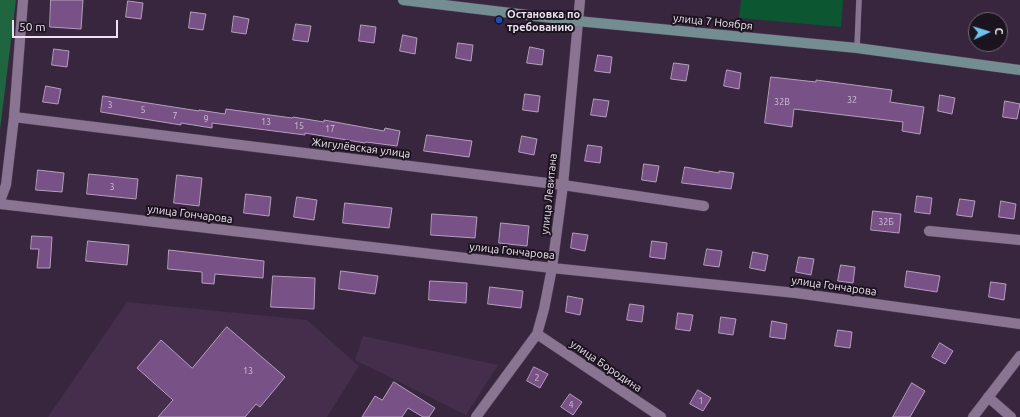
<!DOCTYPE html>
<html>
<head>
<meta charset="utf-8">
<style>
  body { margin:0 }
  #map { position:relative; width:1020px; height:417px; overflow:hidden; background:#38263e; font-family:Ubuntu,sans-serif }
  canvas { display:block }
  .north { position:absolute; left:968px; top:12px; width:40px; height:40px; box-sizing:border-box; background:#1b131e; border:1px solid #6f6673; border-radius:50%; rotate:86deg; font-size:11px; font-weight:700; line-height:16px; text-align:center; color:#eee2f2 }
  .north::after { content:''; display:block; margin:auto; width:14px; height:18px; background:#6dc2f3; clip-path:polygon(50% 0,100% 100%,50% 72%,0 100%) }
  .scale { position:absolute; left:12px; top:20px; width:106px; height:18px; box-sizing:border-box; border:2px solid #eee2f2; border-top:0; padding-left:5px; font-size:12px; line-height:14px; white-space:nowrap; color:#eee2f2; -webkit-text-stroke:3px #1b131e; paint-order:stroke }
</style>
</head>
<body>
<div id="map">
<canvas width="1020" height="417"></canvas>
<div class="north">С</div>
<div class="scale">50 m</div>
</div>
<script>
const c = document.querySelector('canvas').getContext('2d');
c.lineJoin = 'round';
function fill(path, color) {
  c.fillStyle = color;
  c.fill(path, 'evenodd');
}
function strokePath(path, color, width, dash) {
  c.strokeStyle = color;
  c.lineWidth = width;
  c.lineCap = dash ? 'butt' : 'round';
  c.setLineDash(dash || []);
  c.stroke(path);
}
function write(font, color, halo, rows, align = 'center') {
  c.font = font + ' Ubuntu,sans-serif';
  c.lineWidth = 4;
  c.setLineDash([]);
  c.textBaseline = 'middle';
  c.strokeStyle = halo;
  c.fillStyle = color;
  for (const [text, x, y, turn = 0] of rows) {
    c.save();
    c.translate(x, y);
    c.rotate((+turn || 0) * Math.PI / 180);
    c.textAlign = isNaN(turn) ? turn : align;
    if (halo) c.strokeText(text, 0, 0);
    c.fillText(text, 0, 0);
    c.restore();
  }
}
fill(new Path2D(`
  M127 302 307 320 359 366 327 417H48Z
  M363 336 498 365 466 415 355 360Z`), '#442e4c');
fill(new Path2D(`
  M741 0H843L841 27 739 18Z`), '#0c5632');
fill(new Path2D(`
  M0 0H16L0 130Z`), '#1f653f');
const building = new Path2D(`
  M51 0H83L81 29 50 27Z
  M128 1 143 3 141 19 126 17Z
  M191 12 206 14 203 30 189 28Z
  M234 16 249 19 246 34 232 32Z
  M296 24 311 26 308 42 293 40Z
  M361 25 376 27 374 43 359 41Z
  M403 35 417 38 415 54 400 51Z
  M458 43 473 45 471 61 456 58Z
  M530 47 544 50 542 65 527 63Z
  M54 49 69 51 67 67 52 65Z
  M598 55 612 57 610 73 595 71Z
  M674 63 689 65 686 81 671 79Z
  M727 70 741 73 739 89 724 86Z
  M771 77 816 82V80L892 90 890 102 924 107 920 134 902 131 903 122 794 109 792 127 765 123Z
  M46 86 61 89 58 104 43 102Z
  M525 94 540 96 538 112 523 110Z
  M940 95 955 98 952 114 938 111Z
  M103 96 199 111V110L225 114 226 109 292 118 293 117 324 122V120L384 131 385 128 400 131 397 146 366 142 365 143 305 133V135L212 123V128L181 123V125L101 112Z
  M594 99 609 101 606 117 591 115Z
  M1005 101 1020 104 1017 119 1003 117Z
  M427 135 472 141 469 157 424 151Z
  M522 136 537 139 534 155 519 152Z
  M588 145 602 147 600 163 585 161Z
  M644 164 659 166 656 182 642 180Z
  M685 167 719 173V171L734 173 731 189 682 183Z
  M38 170 64 173 62 192 36 190Z
  M89 174 138 179 136 199 87 194Z
  M177 175 202 178 199 206 174 203Z
  M246 194 271 197 269 216 244 213Z
  M917 196 932 198 930 214 915 212Z
  M297 197 317 200 314 220 294 217Z
  M960 199 975 201 972 217 957 215Z
  M1001 201 1016 204 1014 219 999 217Z
  M345 203 392 208 389 228 343 223Z
  M873 211 901 214 899 233 871 230Z
  M432 214 477 217 475 238 431 235Z
  M501 223 529 226 527 246 499 243Z
  M573 233 588 235 585 251 571 248Z
  M32 236 52 237 50 268H37L39 249H31Z
  M88 241 129 245 127 265 86 261Z
  M652 241 667 243 665 259 650 257Z
  M707 249 722 251 719 267 704 265Z
  M169 250 264 261 263 278 215 274 214 284 202 283V272L168 269Z
  M753 252 768 255 765 271 750 268Z
  M799 257 814 259 811 275 796 272Z
  M841 265 855 267 853 283 838 281Z
  M341 271 378 276 375 294 339 289Z
  M907 271 940 276 937 292 905 287Z
  M273 276 315 278 314 309 271 307Z
  M430 281 467 283 466 303 429 300Z
  M991 282 1006 284 1004 300 989 297Z
  M490 287 523 291 521 308 488 304Z
  M568 296 583 299 580 315 566 312Z
  M630 304 644 306 642 322 627 320Z
  M678 313 693 315 690 331 676 329Z
  M721 317 736 319 733 335 719 333Z
  M772 321 787 324 785 339 770 337Z
  M227 327 285 377 260 407 256 404 245 417H158L173 400 137 368 161 340 192 368Z
  M838 330 852 332 850 348 835 346Z
  M940 343 953 351 945 364 932 357Z
  M534 367 548 374 540 388 527 381Z
  M394 382 435 408 429 417H423L408 408 402 417H362L375 396 382 400Z
  M912 383 925 391 910 417H893Z
  M698 390 711 398 703 411 690 404Z
  M570 394 582 402 573 415 561 407Z`);
fill(building, '#785186');
strokePath(building, '#b49fbc', 1);
const lane = new Path2D(`
  M857 48 859 0`);
const street = new Path2D(`
  M14 117 563 185 704 206
  M0 201 6 185 14 117 23 0
  M0 204 552 268 796 293 1020 324
  M929 231 1020 240
  M537 334 661 417
  M988 397 1011 417
  M476 417 537 334 544 309 552 268 563 185 580 0
  M973 417 1020 356`);
const secondary = new Path2D(`
  M403 0 577 21 857 48 1020 70`);
strokePath(lane, '#514156', 6);
strokePath(street, '#514156', 11);
strokePath(secondary, '#514156', 11);
strokePath(lane, '#897491', 5.5);
strokePath(street, '#897491', 10);
strokePath(secondary, '#738d93', 10);
for (const [x, y, r, color] of [
  [499,20,4,"#1a4fb4"]
]) {
  const dot = new Path2D();
  dot.arc(x, y, r, 0, 2 * Math.PI);
  c.fillStyle = color;
  c.fill(dot);
  strokePath(dot, '#1b131e', 1.5);
}
write('9px', '#d0bed7', null, [
  ["32",852,100],
  ["32В",782,102],
  ["3",110,105],
  ["5",143,110],
  ["7",175,116],
  ["9",206,119],
  ["13",266,122],
  ["15",299,126],
  ["17",330,129],
  ["3",112,187],
  ["32Б",886,222],
  ["13",248,371],
  ["2",537,378],
  ["1",701,401],
  ["4",571,405]
]);
write('bold 11px', '#eee2f2', '#1b131e', [
  ["Остановка по",507,14],
  ["требованию",507,27]
], 'left');
write('11px', '#eee2f2', '#1b131e', [
  ["улица 7 Ноября",713,22,6],
  ["Жигулёвская улица",361,148,7],
  ["улица Левитана",549,194,-84],
  ["улица Гончарова",190,214,7],
  ["улица Гончарова",512,251,6],
  ["улица Гончарова",834,286,8],
  ["улица Бородина",606,366,34]
]);
</script>
</body>
</html>
